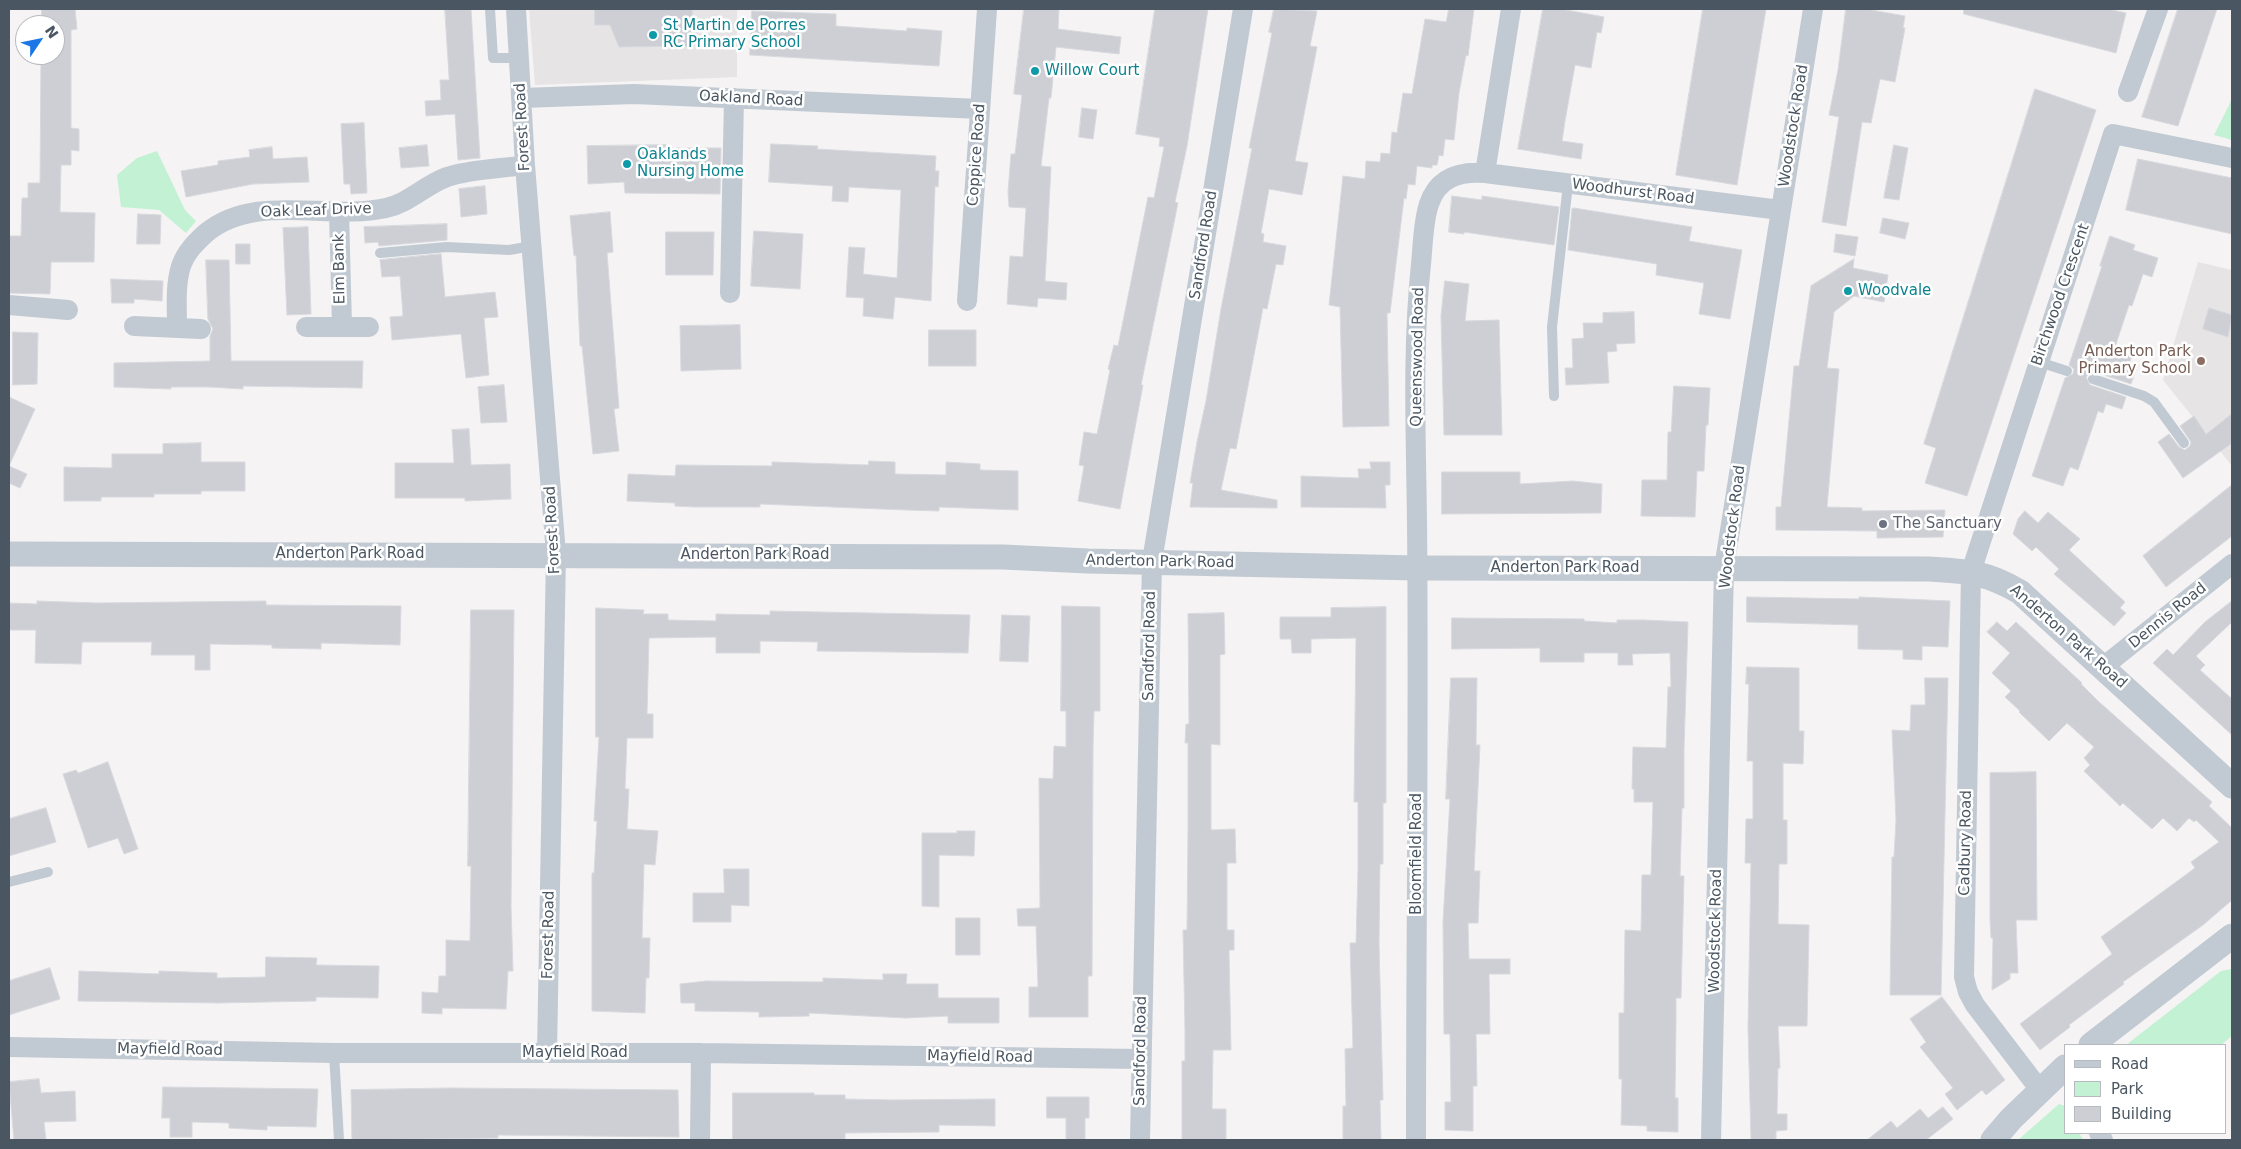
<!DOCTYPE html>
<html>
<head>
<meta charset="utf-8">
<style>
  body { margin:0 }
  #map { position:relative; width:2241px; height:1149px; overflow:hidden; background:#f5f3f3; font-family:"DejaVu Sans",sans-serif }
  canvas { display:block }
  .frame { position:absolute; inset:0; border:10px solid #4a5661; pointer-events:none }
  .legend { position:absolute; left:2064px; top:1044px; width:162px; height:90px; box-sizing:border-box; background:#fff; border:1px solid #b7bbc0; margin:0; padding:6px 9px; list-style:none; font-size:15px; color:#4a5661 }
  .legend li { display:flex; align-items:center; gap:10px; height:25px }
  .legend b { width:25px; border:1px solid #b7bbc0 }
  .north { position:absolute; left:15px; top:15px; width:50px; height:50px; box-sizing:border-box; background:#fff; border:1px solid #b7bbc0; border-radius:50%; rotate:56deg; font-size:14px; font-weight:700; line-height:20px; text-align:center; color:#4a5661 }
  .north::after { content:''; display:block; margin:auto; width:18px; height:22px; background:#1b76e6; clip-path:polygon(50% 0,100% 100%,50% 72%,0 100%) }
</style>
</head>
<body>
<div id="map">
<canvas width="2241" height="1149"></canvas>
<div class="frame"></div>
<ul class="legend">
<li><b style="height:6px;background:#c1cad2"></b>Road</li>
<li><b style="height:14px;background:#c3f1d4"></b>Park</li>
<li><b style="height:14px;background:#cdcfd5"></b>Building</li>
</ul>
<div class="north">N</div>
</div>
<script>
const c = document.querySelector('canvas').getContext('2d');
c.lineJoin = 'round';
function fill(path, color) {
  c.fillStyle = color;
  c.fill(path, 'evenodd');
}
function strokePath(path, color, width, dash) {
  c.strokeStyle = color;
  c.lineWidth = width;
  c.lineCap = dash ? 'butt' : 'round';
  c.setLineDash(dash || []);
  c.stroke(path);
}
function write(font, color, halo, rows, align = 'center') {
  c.font = font + ' "DejaVu Sans",sans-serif';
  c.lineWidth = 5;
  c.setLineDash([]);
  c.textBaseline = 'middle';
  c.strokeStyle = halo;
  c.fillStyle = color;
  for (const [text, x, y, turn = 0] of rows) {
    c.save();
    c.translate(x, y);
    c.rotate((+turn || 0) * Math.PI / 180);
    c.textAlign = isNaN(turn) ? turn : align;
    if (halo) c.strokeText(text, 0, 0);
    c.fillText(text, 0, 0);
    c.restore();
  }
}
fill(new Path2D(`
  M529 9H737V77L535 85Z
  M2198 262 2232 270V466L2163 380Z`), '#e6e4e5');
fill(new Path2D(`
  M2232 99V140L2214 135Z
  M157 151 185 210 196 221 186 233 159 210 121 207 117 175 137 158Z
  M2232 969V1036L2221 1045H2126L2221 971Z
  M2059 1104 2065 1106V1133H2079L2083 1140H2018Z`), '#c3f1d4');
const building = new Path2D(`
  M42 9H75L77 29 71 30V128L79 129V151L71 150V165H61L60 212 95 213 94 262H51L50 294 9 293V236H21L22 198H28V183H40L41 55H55V25H42Z
  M445 9H471L480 158 458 160 455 114 426 116 425 101 441 100 440 80H449Z
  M595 9H692L693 46 619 47 610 25H595Z
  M1024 9H1059L1058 29 1121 37 1119 54 1056 47 1051 98H1049L1041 166 1051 167 1045 281 1067 283 1066 300 1038 298 1037 307 1007 304 1010 256 1023 257 1026 208 1009 207 1008 192 1011 154H1015L1022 95 1014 94Z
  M1155 9H1208L1187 146 1175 202 1178 203 1141 385H1143L1120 509 1078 501 1084 466 1079 465 1084 432 1097 434 1110 370 1108 369 1114 345 1118 346 1148 197 1154 198 1164 147 1159 146 1160 138 1136 134Z
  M1274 9 1317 11 1310 46 1317 47 1295 161 1308 163 1302 195 1269 189 1261 233 1264 234 1263 242 1286 246 1283 265 1276 264 1267 309 1263 308 1236 449 1230 448 1221 490 1277 500V508L1190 507 1193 483H1190L1197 442 1206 401 1221 309 1252 148H1249L1272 33 1269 32Z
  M1449 9H1474L1468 56 1466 55 1459 93 1454 140 1445 139 1443 156 1439 155 1437 165H1432V168L1417 166 1415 185 1408 184 1406 199 1404 198 1390 313H1387L1389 426 1343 427 1340 307 1329 305 1343 176 1365 179 1366 161 1380 162 1381 153 1390 154 1392 132 1397 133 1403 93 1412 94 1425 19 1446 22Z
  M1543 9H1561L1604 17 1601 33 1597 32 1591 68 1575 65 1565 121 1562 141 1583 144 1581 159 1518 149Z
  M1703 9H1766L1737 185 1676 175Z
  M1846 9H1866L1905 16 1903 28H1905L1895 82 1880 79 1871 123 1862 122 1846 226 1822 222 1839 117 1829 115 1838 70Z
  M1964 9H2108L2126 13 2116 53 1964 14Z
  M2178 9H2217L2178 126 2142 117Z
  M752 11 836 14V26L907 31V28L942 31 939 66 750 55Z
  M2035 89 2096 110 1967 496 1925 483 1936 448 1924 444Z
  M1082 108 1097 110 1093 139 1079 137Z
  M364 123 367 193 351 194 350 184H344L341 124Z
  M771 144 818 146 817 149 936 156 935 171H939L938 187 935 186 931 301 895 297 893 319 863 316 864 298 846 297 849 247 865 248 863 274 897 278 901 190 849 187 848 202 832 201 833 186 769 182Z
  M427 145 429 166 401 168 399 148Z
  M666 145V148H721L720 194 625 193 624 182 588 184 587 146Z
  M1894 145 1908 148 1899 200 1884 198Z
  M272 147 273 159 307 157 309 182 253 184 186 197 181 171 218 165V161L250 157 249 150Z
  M2138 159 2232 178V234L2126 210Z
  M485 186 487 214 461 217 459 189Z
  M1452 196 1482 200V196L1559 207 1554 245 1464 232V234L1449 232Z
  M1574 208 1692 227 1689 241 1742 250 1730 319 1699 314 1704 283 1656 275 1657 264 1568 250 1572 209Z
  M610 212 613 252 607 253 619 408 614 409 619 451 593 454 582 346H580L576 255 574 256 570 216Z
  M138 214 161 215 160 244H137Z
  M1883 218 1909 223 1905 239 1880 233Z
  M447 224V240L379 246 378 242 365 243 364 227Z
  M308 227 311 314 287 315 283 228Z
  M754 231 803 234 800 289 751 286Z
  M666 232H714L713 275H666Z
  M1836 234 1858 237 1855 256 1834 252Z
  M2110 236 2135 245 2133 250 2158 258 2152 277 2143 274 2132 306 2129 305 2114 350 2132 356 2129 364 2137 367 2131 384 2095 372 2089 374 2086 377 2090 385 2126 397 2122 409 2106 404 2103 413 2098 411 2078 470 2070 467 2063 486 2032 476 2065 378 2073 374 2074 369 2069 365 2102 266H2100Z
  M236 244H250V264H236Z
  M441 254 445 297 495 292 498 317 484 318 489 375 466 378 461 334 392 340 390 317 403 316 400 276 382 277 380 260Z
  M1854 259 1853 268 1888 275 1884 302 1854 296 1834 312 1827 368 1839 369 1827 507 1862 508V511L1945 510 1943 537 1877 538V531L1776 530V507H1781L1794 366H1799L1811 286Z
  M206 260H229L231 361H363L362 388 243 386V389L209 387H171V389L114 387V363L210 361V336L213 329 208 319Z
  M111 279 163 281 162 301 134 299V303H112Z
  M1445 281 1469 284 1465 321 1499 320 1502 435H1444L1441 316Z
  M2209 308 2232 315 2228 337 2203 329Z
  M1634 312 1635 343 1616 344 1617 351 1607 352 1609 383 1566 385 1565 368H1573L1572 339 1584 338 1583 323H1603V313Z
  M740 325 741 369 681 371 680 326Z
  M929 330H976V366H929Z
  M13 332 38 333 37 384 13 385Z
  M504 385 507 422 481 423 478 387Z
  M1674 386 1710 388 1708 425H1706L1704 471H1697L1695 517 1641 516 1642 480H1667L1668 432H1671Z
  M9 397 35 409 9 466 27 474 20 488 9 483Z
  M2232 414V443L2183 478 2158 442 2169 434 2179 447 2185 450 2190 446 2191 442 2180 426 2194 416 2206 434Z
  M469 429 471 465 510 464 511 499 465 501V498H395V463H454L452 430Z
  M201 443V462H245V491H201V494H154V497H101V501H64V467L112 468V454H163V444Z
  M869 461 895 462V474L946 475V462L980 464V470L1018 471V510L939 507V511L906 510 760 504V507H695L675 506V503L627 501 628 474 675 476 676 465 772 466V462L868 465Z
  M1370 462H1390V485H1385L1386 508 1301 507V476L1359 478 1358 469H1371Z
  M1442 472H1520V484L1573 481 1602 484 1601 513 1442 514Z
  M2232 485V536L2166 587 2143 556Z
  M2025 511 2038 523 2048 512 2080 539 2069 550 2125 602 2120 608 2126 613 2114 626 2054 574 2059 569 2036 547 2032 551 2013 534 2018 519Z
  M1747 597 1859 599V597L1883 598 1950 601 1948 647 1922 646V660L1903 659V650L1858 649V625L1747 622Z
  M37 601 97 603 266 601V605L401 606 400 645 321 643V649L272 648V645L210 644V670H195V655H151L152 642H82L81 664 35 663 36 630H9V603L37 604Z
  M2232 601V622L2196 656 2205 665 2200 670 2232 699V735L2153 663 2167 649 2173 655 2205 622Z
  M1062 606 1100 607V711H1094L1093 748 1092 976H1088V1017H1029V987H1038L1036 926H1018L1017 909 1040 908 1039 778 1053 779 1054 746 1066 747V711H1061Z
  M1386 607V803H1383V864H1380L1379 943 1383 1100H1380L1381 1140H1343V1106H1346L1345 1049 1353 1048 1350 943H1356L1358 870V802H1354L1356 638 1311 639V653H1292L1291 639H1280V617H1331V608Z
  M596 608 644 610 643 614H668V620L716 621V614L770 615V611L970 615 968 653 817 651 818 642 760 641V653H716V637L649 638 647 714H653V738H627L625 789H629L627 829 658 831 655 865 644 864 642 938H650L649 978H646L645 1013 592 1011V873H594L597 821H594L599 737H596Z
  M471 610H514L511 906 513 971H508L506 1009 442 1008V1014L422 1013V992L438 993 439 976H446V940L470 941 471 866H468Z
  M1224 613 1225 654 1220 655V745L1211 744V830L1235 829 1236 863H1227V930H1234V950H1229L1231 1050H1213L1212 1109H1226V1140H1182V1061H1185V1030L1183 930H1187L1188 830V743H1185L1186 724H1189L1188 614Z
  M1002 615 1030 616 1028 662 1000 661Z
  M1452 618 1584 619V621L1617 623V620H1644L1688 622 1684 749V808H1682L1680 876H1684L1681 998H1676V1023L1675 1098H1678V1132L1647 1131V1126L1621 1125 1622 1079H1619V1013H1624L1625 930 1641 931 1642 875H1651L1653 802H1634V789H1632L1633 747 1666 748 1668 687H1671L1670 653 1632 654 1633 665H1618V653H1584V662H1540V648L1452 649Z
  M1997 622 2007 631 2016 622 2082 683 2081 684 2098 701 2212 802 2209 806 2232 828V900L2203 925 2123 982 2124 984 2069 1025 2070 1027 2040 1050 2020 1024 2112 954 2101 937 2195 868 2191 862 2219 842 2196 820 2194 822 2189 818 2177 831 2163 818 2152 829 2123 803 2120 806 2084 771 2090 765 2084 758 2094 747 2067 723 2049 741 2019 712 2020 711 2005 697 2011 691 1992 673 2010 653 1987 632Z
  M1747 667 1799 668V731H1804L1803 764 1783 763V820H1787V864H1779L1778 924 1809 925 1807 1026H1778L1780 1068H1778L1777 1114H1787V1130L1776 1131V1140H1751L1748 1027 1751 863H1745L1746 819H1753V761H1747L1749 684H1746Z
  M1451 678H1477L1476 745H1480L1474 871H1480L1478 923H1468L1469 959H1510V974H1489L1490 1034H1476L1477 1086H1473V1131L1445 1130V1102H1451L1450 1034H1444L1443 922 1450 799H1446Z
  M1925 678H1948L1941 995H1890L1892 857H1894L1896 820 1892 730 1910 731 1911 705H1925Z
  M108 762 138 849 124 854 118 838 88 848 63 774 76 770 78 773Z
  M2036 772 2037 920H2016L2018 973H2010V979L1992 990 1993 938H1991L1990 919V773Z
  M46 808 56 842 9 856V819Z
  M957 831H975L974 856 939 855V907L922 906V833H957Z
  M724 869H749V906L731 905V922H693V893H724Z
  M956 918H980V955H956Z
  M266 957 317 958 316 965 379 966 378 998 316 997V1001L218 1003 78 1001 79 971 159 974V971L217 973V978L265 977Z
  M50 968 60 999 9 1015V981Z
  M883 974H907L906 984H938V998H999V1023H948V1016L906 1018 809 1013V1016L759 1017V1012L695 1011V1003H681L680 984 706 981 823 982V978L883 980Z
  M1942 997 2005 1080 1986 1095 1982 1090 1957 1110 1945 1094 1953 1088 1920 1047 1926 1042 1910 1019Z
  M39 1079 41 1093 75 1091 76 1121 44 1122 46 1140H14L9 1082Z
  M163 1087 318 1089 316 1127 267 1126V1130L229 1128V1123L192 1122V1137H170V1118H162Z
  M451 1088 678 1090 679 1137 498 1135V1138L352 1140 351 1090Z
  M733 1093H814V1095H845V1099L893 1100 995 1099V1126L939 1125V1132L845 1133V1140H733Z
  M1047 1097H1089V1118H1085V1140H1066V1118H1047Z
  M1943 1107 1953 1119 1926 1140H1867L1891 1121 1897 1128 1920 1109 1928 1118Z`);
fill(building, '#cdcfd5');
strokePath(building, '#d7d9de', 1);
strokePath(new Path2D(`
  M490 9 493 58H519
  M380 253 447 247 509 250 532 246
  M2039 362 2067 371
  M2093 379 2144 396 2154 402 2184 443
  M1554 396 1552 327 1568 184
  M9 882 48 872
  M334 1053 339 1140`), '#c1cad2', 10);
strokePath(new Path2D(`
  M516 9 525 165 556 554 547 1053
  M2128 92 2158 9
  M522 98 634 94 980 109
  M1485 173 1780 210
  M339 212 342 326
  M730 293 734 98
  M967 301 987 9
  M9 305 68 310
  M134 326 201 329
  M177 327C177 307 175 286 181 266 186 252 195 243 206 233 256 192 327 221 386 208 409 203 425 185 447 177 471 169 500 169 525 165
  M306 327H369
  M2103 667 2232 564
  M9 1047 334 1053H701L1141 1059
  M2040 1090 1975 1005 1968 992 1964 977 1971 572 2113 134 2232 158
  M2099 1133 2103 1140
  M700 1140 701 1053
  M1140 1140 1152 561 1243 9
  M1416 1140C1416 934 1419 728 1417 522 1416 436 1412 349 1421 264 1423 244 1423 222 1429 204 1438 177 1460 171 1485 173L1511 9
  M1711 1140 1724 568 1813 9`), '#c1cad2', 20);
strokePath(new Path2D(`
  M9 554 1003 557 1088 561 1417 568 1928 569C1966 571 1986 572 2020 592L2232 786
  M2091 1045 2232 936
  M1993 1140 2011 1119 2065 1067`), '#c1cad2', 25);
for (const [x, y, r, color] of [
  [653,35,5,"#0f9aa8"],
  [1035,71,5,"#0f9aa8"],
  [627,164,5,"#0f9aa8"],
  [1848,291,5,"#0f9aa8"],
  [2201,361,5,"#8d6e63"],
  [1883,524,5,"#6b7280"]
]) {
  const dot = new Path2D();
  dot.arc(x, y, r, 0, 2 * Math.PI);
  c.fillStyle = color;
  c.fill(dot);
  strokePath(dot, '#fff', 2);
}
write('15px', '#0d838f', '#fff', [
  ["St Martin de Porres",663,26],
  ["RC Primary School",663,43],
  ["Willow Court",1045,71],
  ["Oaklands",637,155],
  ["Nursing Home",637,172],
  ["Woodvale",1858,291]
], 'left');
write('15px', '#4a5661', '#fff', [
  ["Oakland Road",751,99,3],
  ["Woodstock Road",1794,126,-81],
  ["Forest Road",523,127,-93],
  ["Coppice Road",977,155,-86],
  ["Woodhurst Road",1633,192,7],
  ["Oak Leaf Drive",316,211,-2],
  ["Sandford Road",1204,245,-81],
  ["Elm Bank",340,269,-91],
  ["Birchwood Crescent",2061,295,-71],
  ["Queenswood Road",1418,357,-89],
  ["Woodstock Road",1733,527,-83],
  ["Forest Road",553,530,-93],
  ["Anderton Park Road",350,554],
  ["Anderton Park Road",755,555],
  ["Anderton Park Road",1160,562,1],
  ["Anderton Park Road",1565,568],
  ["Dennis Road",2168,616,-39],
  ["Anderton Park Road",2068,637,41],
  ["Sandford Road",1150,646,-89],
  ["Cadbury Road",1966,843,-89],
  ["Bloomfield Road",1417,854,-90],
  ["Woodstock Road",1716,931,-89],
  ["Forest Road",549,935,-89],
  ["Mayfield Road",170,1050,1],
  ["Sandford Road",1141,1051,-89],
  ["Mayfield Road",575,1053],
  ["Mayfield Road",980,1057,1]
]);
write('15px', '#785e54', '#fff', [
  ["Anderton Park",2191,352],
  ["Primary School",2191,369]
], 'right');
write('15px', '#5b616d', '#fff', [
  ["The Sanctuary",1893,524]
], 'left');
</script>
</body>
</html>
